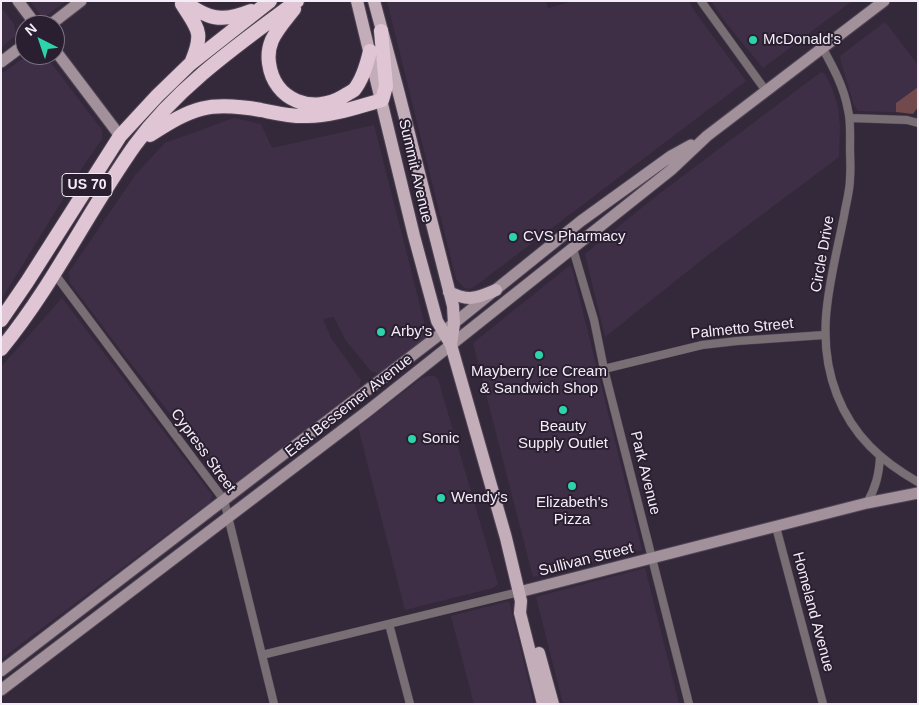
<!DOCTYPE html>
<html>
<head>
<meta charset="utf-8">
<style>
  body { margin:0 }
  #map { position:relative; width:919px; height:705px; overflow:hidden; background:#34293a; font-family:Helvetica,sans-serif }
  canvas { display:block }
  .frame { position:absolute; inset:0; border:2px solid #f4edf8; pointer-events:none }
  .north { position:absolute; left:15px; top:15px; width:50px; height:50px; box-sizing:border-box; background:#2a1f30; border:1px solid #7b7180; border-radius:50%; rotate:319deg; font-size:14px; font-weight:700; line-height:20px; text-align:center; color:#f4edf8 }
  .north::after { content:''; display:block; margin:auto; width:18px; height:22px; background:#2dd4ab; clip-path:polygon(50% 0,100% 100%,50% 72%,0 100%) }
</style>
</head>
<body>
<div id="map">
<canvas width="919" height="705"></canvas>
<div class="frame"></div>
<div class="north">N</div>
</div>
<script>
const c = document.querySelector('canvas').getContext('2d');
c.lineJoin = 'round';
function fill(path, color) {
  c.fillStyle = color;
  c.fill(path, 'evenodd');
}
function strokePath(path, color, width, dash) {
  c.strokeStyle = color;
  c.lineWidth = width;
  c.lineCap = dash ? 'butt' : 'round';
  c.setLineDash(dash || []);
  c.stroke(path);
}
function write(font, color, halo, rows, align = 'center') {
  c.font = font + ' Helvetica,sans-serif';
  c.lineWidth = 4;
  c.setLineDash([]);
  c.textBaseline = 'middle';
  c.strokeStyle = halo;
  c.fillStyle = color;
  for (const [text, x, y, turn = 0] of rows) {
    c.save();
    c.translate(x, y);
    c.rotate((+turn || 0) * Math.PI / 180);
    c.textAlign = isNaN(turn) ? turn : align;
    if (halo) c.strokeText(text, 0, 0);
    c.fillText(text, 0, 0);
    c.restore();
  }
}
fill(new Path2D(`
  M30 1H66L45 17H42Z
  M387 1H546L548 8 573 1H689L695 12 746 81 474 287 469 289 463 287 456 279Z
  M711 1H852L763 68 726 23Z
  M1 7 14 24 16 35 1 48Z
  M885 22 918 65V87L896 103V112L858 111 854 105 840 58 841 55Z
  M28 55H45L102 130V139L82 168 1 300V74Z
  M821 72 825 74 832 88 838 107 840 126 839 157 708 255 605 337 585 254 655 197Z
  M234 118 261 124 272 148 374 125 428 337 381 372 376 373 371 371 346 341 334 317 323 319 331 338 361 380 359 388 232 485 224 483 119 348 70 283 69 272 136 174 165 143Z
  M569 266 572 268 642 550 533 577 473 343Z
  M62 298 212 495 210 502 1 659V367Z
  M428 376H434L438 379 498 584 493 588 405 610 358 427 422 378Z
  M645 568 679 704H563L536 597Z
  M509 601 534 704H474L451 616Z`), '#3f2f46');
fill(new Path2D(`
  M918 87V107L913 114 896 112V103Z`), '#724a4e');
const street = new Path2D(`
  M701 1 766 91
  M822 47C833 67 844 87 848 110 851 122 850 135 850 148 850 158 851 168 850 178 850 191 846 203 844 216 832 277 813 334 837 395 853 436 881 461 918 482
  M850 118 907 120 918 123
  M573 249 594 320 604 369 689 704
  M54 273 224 500 274 704
  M604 369 702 345 737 341 824 335
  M867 503C876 487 879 474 880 457
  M776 527 823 704
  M389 624 410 704
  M262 655 519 592`);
const secondary = new Path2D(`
  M18 1 36 25
  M50 25 81 1
  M55 50 120 136
  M1 62 25 44
  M519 592 867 503 918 493
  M1 671 443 332 581 221 671 156 691 145
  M1 690 369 410 671 170 707 136 884 1`);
const primary = new Path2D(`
  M357 1 414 236 437 321 451 345 506 538 521 601 520 613 543 704
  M374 1 398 90 453 306 454 324 451 345
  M449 292C469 302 477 298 496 290
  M539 653 553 704`);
const highway = new Path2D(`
  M183 1C208 19 221 23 251 11
  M182 4C198 29 204 32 192 61
  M294 9C287 18 277 29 272 40 269 47 268 56 269 63 274 101 313 115 344 96 347 94 351 92 354 90 363 79 367 64 370 51
  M150 135C193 107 209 101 261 110 276 113 292 117 307 116 332 116 357 107 382 100L386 86 381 31
  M1 320 27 282 120 136 157 96 190 64 270 1
  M1 349C53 286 88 211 135 145 178 86 239 44 297 1`);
strokePath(street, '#4f4455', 9);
strokePath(secondary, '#4f4455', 13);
strokePath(primary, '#4f4455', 14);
strokePath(highway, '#4f4455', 16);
strokePath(street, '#786e73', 8);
strokePath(secondary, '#a2919b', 11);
strokePath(primary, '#c3adb9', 12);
strokePath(highway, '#e0c6d4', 14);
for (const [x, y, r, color] of [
  [753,40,5,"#2dd4ab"],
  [513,237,5,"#2dd4ab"],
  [381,332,5,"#2dd4ab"],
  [539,355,5,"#2dd4ab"],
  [563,410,5,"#2dd4ab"],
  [412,439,5,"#2dd4ab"],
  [572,486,5,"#2dd4ab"],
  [441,498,5,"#2dd4ab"]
]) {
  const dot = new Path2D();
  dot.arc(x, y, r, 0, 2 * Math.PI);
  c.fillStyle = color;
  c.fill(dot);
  strokePath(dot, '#2a1f30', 2);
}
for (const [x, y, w] of [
  [87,185,50]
]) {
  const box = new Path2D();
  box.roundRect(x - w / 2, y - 11.5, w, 23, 4);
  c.fillStyle = '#2a1f30';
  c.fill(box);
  strokePath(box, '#f4edf8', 1);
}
write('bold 14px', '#f4edf8', null, [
  ["US 70",87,185]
]);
write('15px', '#f4edf8', '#2a1f30', [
  ["McDonald's",763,40],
  ["CVS Pharmacy",523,237],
  ["Arby's",391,332],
  ["Mayberry Ice Cream",539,372,"center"],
  ["& Sandwich Shop",539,389,"center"],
  ["Beauty",563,427,"center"],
  ["Supply Outlet",563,444,"center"],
  ["Sonic",422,439],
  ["Wendy's",451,498],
  ["Elizabeth's",572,503,"center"],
  ["Pizza",572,520,"center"]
], 'left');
write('15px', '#f4edf8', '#2a1f30', [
  ["Summit Avenue",415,171,77],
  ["Circle Drive",823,254,-80],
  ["Palmetto Street",742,329,-6],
  ["East Bessemer Avenue",349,406,-38],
  ["Cypress Street",203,451,54],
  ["Park Avenue",645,473,76],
  ["Sullivan Street",586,560,-14],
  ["Homeland Avenue",813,612,75]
]);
</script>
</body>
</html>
